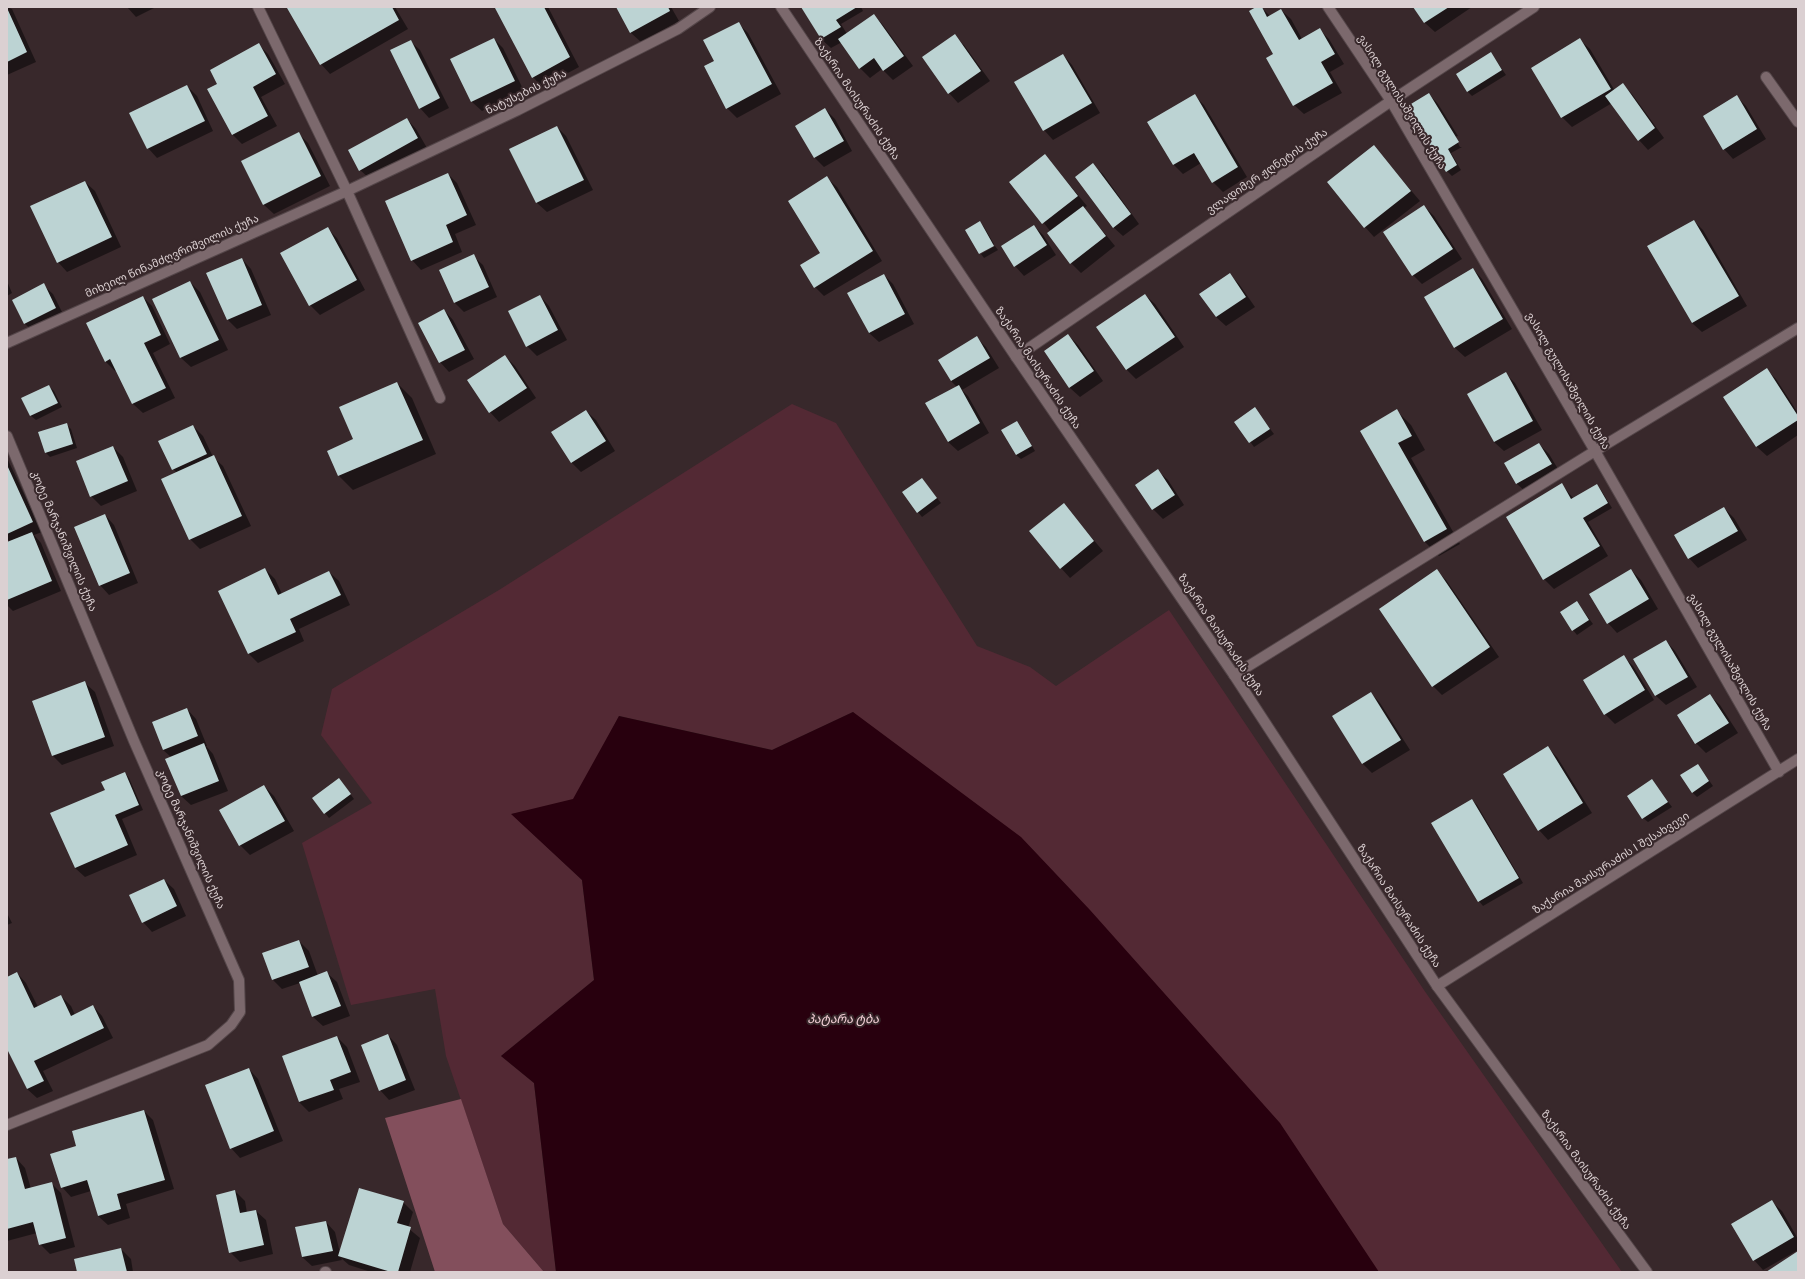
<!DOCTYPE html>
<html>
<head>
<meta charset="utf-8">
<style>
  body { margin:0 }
  #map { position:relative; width:1805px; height:1279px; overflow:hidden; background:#38282b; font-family:"Golos Text",sans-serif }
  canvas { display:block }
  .frame { position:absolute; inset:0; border:8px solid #dbd0d2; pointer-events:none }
</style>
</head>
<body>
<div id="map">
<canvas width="1805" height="1279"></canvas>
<div class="frame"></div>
</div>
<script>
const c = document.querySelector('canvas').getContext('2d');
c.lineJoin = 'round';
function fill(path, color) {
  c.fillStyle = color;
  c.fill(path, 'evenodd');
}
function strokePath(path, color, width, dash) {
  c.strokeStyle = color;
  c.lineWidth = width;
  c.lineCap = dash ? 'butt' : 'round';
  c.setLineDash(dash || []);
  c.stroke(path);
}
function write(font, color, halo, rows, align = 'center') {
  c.font = font + ' "Golos Text","Noto Sans Georgian",sans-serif';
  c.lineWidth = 4;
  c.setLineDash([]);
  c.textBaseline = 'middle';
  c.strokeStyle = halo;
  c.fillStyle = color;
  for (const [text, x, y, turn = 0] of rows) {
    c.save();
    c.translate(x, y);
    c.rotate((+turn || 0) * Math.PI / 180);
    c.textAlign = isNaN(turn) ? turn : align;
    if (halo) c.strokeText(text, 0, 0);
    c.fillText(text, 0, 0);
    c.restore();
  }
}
fill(new Path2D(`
  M792 404 836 423 977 646 1030 667 1056 686 1169 610 1426 993 1622 1272H1376L853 712 772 750 619 716 575 802 512 814 582 880 594 980 501 1056 534 1083 556 1272H544L503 1224 446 1056 435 989 351 1005 302 843 372 803 321 735 332 689 499 590Z`), '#532934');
fill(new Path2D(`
  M461 1099 503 1224 544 1272H435L385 1118Z`), '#834f5c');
fill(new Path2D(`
  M853 712 1021 837 1090 910 1280 1123 1379 1272H556L534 1083 501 1056 594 980 582 880 511 814 573 799 619 716 772 750Z`), '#28000e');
fill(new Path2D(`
  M7 7 12 9 36 62 7 75Z
  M127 7H156L136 17Z
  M292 7H395L408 29 330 74 321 64Z
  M499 7H548L579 67 542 87 533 77Z
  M619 7H671L679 21 641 42 631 33 617 8Z
  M802 7H861L863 11 841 24 847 34 874 15 883 25 913 66 893 80 882 69 870 78 860 68 842 42 831 48 821 39Z
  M1258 7H1261L1270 16 1281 10 1291 19 1302 39 1319 29 1329 39 1344 64 1330 72 1342 93 1304 114 1294 105 1274 55Z
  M1415 7H1472L1435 32 1425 23Z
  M738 23 748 33 781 94 737 118 727 108 715 61Z
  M954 36 964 45 990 81 958 103 949 93 924 57Z
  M494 39 503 48 524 91 482 111 472 102 451 59Z
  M1580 40 1590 49 1615 91 1623 85 1632 94 1664 138 1648 150 1639 140 1612 103 1572 127 1562 117 1533 68Z
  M410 41 420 50 449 108 429 118 420 108Z
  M259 45 268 54 285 84 261 97 277 126 242 144 233 135 208 90 219 84Z
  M1491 53 1506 75 1472 96 1468 92Z
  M1063 55 1072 65 1100 113 1053 140 1044 130Z
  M187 86 197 96 213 131 157 158 148 148Z
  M1429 94 1438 104 1458 136 1455 137 1460 147H1462L1451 153 1461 170 1452 176 1447 171Z
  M1194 95 1204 105 1247 177 1223 192 1213 182 1201 163 1183 174 1173 164Z
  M1737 97 1746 106 1766 139 1733 159 1724 149Z
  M825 109 835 119 852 151 824 167 815 158Z
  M407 119 416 129 427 148 370 179 360 170Z
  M557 127 566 136 593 190 547 212 537 203 510 150Z
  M298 133 308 143 330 186 274 214 264 205 242 162Z
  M1374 147 1420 201 1374 237 1365 227Z
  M1045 155 1087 206 1084 208 1115 246 1081 273 1071 263 1049 233 1051 232 1011 182Z
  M1093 165 1103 174 1139 224 1123 236 1113 227Z
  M448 174 457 183 476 225 455 234 462 252 421 270 412 260Z
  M827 178 837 187 882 261 824 296 815 287 822 253Z
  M85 182 95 191 121 247 67 272 58 262Z
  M1424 206 1434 216 1462 259 1422 284 1413 275Z
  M1694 221 1703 230 1747 306 1702 332 1692 323 1649 247Z
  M980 222 984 227 994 244 980 253Z
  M1034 226 1043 235 1056 255 1024 276 1015 266Z
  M327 228 337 238 365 290 320 315 310 305Z
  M995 246 998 250 984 258 981 254Z
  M473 256 483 265 497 297 464 312 454 302Z
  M242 259 251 269 271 315 237 329 228 320 208 274Z
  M1473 269 1482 279 1512 329 1465 357 1455 348 1425 298Z
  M1229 274 1239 284 1255 307 1226 326 1216 317Z
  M884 275 893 284 914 324 879 342 869 333 849 293Z
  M7 281 12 293 7 296Z
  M190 282 200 292 228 350 191 367 181 358 153 300Z
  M43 285 53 294 65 318 35 333 25 324 13 300Z
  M1145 295 1155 304 1184 347 1136 379 1127 370 1098 327Z
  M540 296 549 306 567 340 537 356 527 346Z
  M143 297 152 306 170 344 153 353 175 398 143 413 133 404 117 370 115 371 105 361Z
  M444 310 453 320 474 359 449 372 440 362Z
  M1068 335 1078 345 1103 381 1080 397 1070 388 1045 351Z
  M977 338 986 347 999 368 962 390 968 396 989 433 958 451 948 442 957 387 951 381Z
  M505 356 515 366 536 398 499 422 490 412Z
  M1767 370 1776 379 1798 413V435L1767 456 1757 447 1725 397Z
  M1506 374 1515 383 1542 430 1504 451 1494 442 1468 394Z
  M397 383 412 398 436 454 353 490 339 476 354 440Z
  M49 386 54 391 62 407 36 420 31 416 23 399Z
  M1255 409 1274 434 1254 447 1236 422Z
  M586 411 596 420 615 451 581 472 572 463 553 432Z
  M1397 411 1411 425 1425 450 1411 458 1460 544 1439 556 1424 541 1361 431Z
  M1017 422 1021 427 1035 451 1021 459 1016 455Z
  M66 424 71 429 77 448 50 457 46 453Z
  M193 426 203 436 213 457 223 466 251 526 200 549 190 539 177 473 173 469Z
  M1539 444 1549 454 1561 474 1527 493 1517 484 1505 464Z
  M113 447 123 457 137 491 101 506 91 496Z
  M7 458 42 532 34 535 41 543 61 591 13 611 7 605V543L10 542 7 539Z
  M1158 471 1168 480 1184 505 1163 519 1153 509 1137 485Z
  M922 479 941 503 922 517 918 512Z
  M1562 485 1574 499 1596 486 1601 490 1612 508 1588 522 1608 556 1554 589 1544 579Z
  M1064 505 1103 551 1070 578 1061 568Z
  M1724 508 1734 518 1747 540 1698 568 1689 558Z
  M105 515 114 525 138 583 109 595 100 585Z
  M265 569 275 579 282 594 329 572 339 581 350 605 299 629 304 641 258 663 249 654Z
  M1631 570 1641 580 1658 609 1617 633 1608 623Z
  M1437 571 1446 580 1499 657 1442 695 1433 686Z
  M1577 602 1593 624 1577 635 1573 630Z
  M1666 641 1675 651 1697 687 1666 705 1656 696 1634 660Z
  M1623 656 1633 666 1654 700 1615 724 1605 714 1584 680Z
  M85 683 95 692 114 746 62 765 52 755Z
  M1371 693 1380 703 1410 750 1372 773 1363 764 1333 716Z
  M1710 696 1720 705 1738 733 1706 753 1696 743 1678 715Z
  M187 709 196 719 207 746H206L213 754 228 791 191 805 181 796 171 757 163 750Z
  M1548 748 1557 757 1592 813 1548 840 1539 830Z
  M1698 765 1713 786 1697 797 1692 792Z
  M125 773 129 778 143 810 122 819 137 855 85 877 75 868 106 791Z
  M1652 780 1672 807 1648 822 1643 818Z
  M343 784 354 799 329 818 313 798Z
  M264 786 274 796 294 831 250 855 240 845Z
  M1472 800 1477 805 1523 883 1483 906 1479 901Z
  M164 880 174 889 186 916 152 932 143 922Z
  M7 913 12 923 7 925Z
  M299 941 309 951 318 976 327 973 337 982 350 1016 323 1026 313 1017 300 983 282 989 273 980Z
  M17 973 26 983 38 1007 61 996 71 1006 75 1015 93 1006 102 1016 113 1038 43 1071 53 1091 37 1098 27 1089 7 1047V978Z
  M388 1035 397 1045 415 1090 389 1100 380 1090Z
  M337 1037 347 1047 360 1082 339 1089 343 1099 309 1112 299 1102 283 1056Z
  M249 1069 258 1079 283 1141 240 1158 231 1148Z
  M144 1111 153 1120 174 1189 126 1204 130 1218 108 1225 98 1216 91 1191 71 1197 62 1187 78 1147Z
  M16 1158 25 1168 31 1189 51 1183 61 1193 75 1247 50 1254 40 1244 37 1233 7 1241V1160Z
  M235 1191 245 1201 247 1213 256 1211 266 1220 273 1254 240 1262 230 1252Z
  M403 1202 413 1212 408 1228 420 1238 410 1272H371L349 1265 341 1258 342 1260 312 1266 302 1257 326 1222 335 1232 340 1253Z
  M1772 1202 1782 1211 1798 1239V1250L1763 1270 1754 1260Z
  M121 1249 131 1259 133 1272H78Z`), '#0007');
fill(new Path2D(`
  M290 7H392L399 20 320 65 287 8Z
  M497 7H544L570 57 532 78 495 8Z
  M616 7H668L670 11 630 33Z
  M801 7H857L836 20 841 27 821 39Z
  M1256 7H1262L1267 17 1281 9 1299 40 1320 28 1335 54 1321 62 1333 83 1293 106 1266 58 1273 54 1249 11Z
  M1413 7H1449L1424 23Z
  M7 8 27 52 7 62Z
  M874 14 904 56 883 71 874 58 859 69 838 39Z
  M739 22 772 84 726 109 704 66 714 61 703 40Z
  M955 34 981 71 948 94 922 57Z
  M494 38 515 81 471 102 450 59Z
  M1580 38 1611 89 1561 118 1531 68Z
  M411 40 440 98 419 109 390 50Z
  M259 43 276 74 253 87 268 116 232 135 207 89 217 84 210 70Z
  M1491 52 1502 70 1467 92 1456 74Z
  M1063 54 1092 103 1043 131 1014 82Z
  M1623 83 1655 128 1638 141 1605 96Z
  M187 85 205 121 147 149 129 113Z
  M1429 93 1459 142 1448 149 1457 165 1446 172 1406 107Z
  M1195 94 1238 167 1212 183 1194 153 1173 165 1147 122Z
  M1737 95 1757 129 1723 150 1703 116Z
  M825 108 844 141 814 158 795 126Z
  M407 118 418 138 359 171 348 150Z
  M557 126 584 180 536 203 509 149Z
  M299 132 321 176 263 205 241 161Z
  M1374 145 1411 191 1364 228 1327 182Z
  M1045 154 1078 196 1042 224 1009 182Z
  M1093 163 1131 214 1113 228 1075 177Z
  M448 173 467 215 446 225 453 242 411 261 385 201Z
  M827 176 873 251 814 288 800 265 820 253 788 201Z
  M85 181 112 237 57 263 30 206Z
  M1424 205 1453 249 1412 276 1383 232Z
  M1083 206 1106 236 1070 264 1047 233Z
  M1694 220 1739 296 1692 323 1647 246Z
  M980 221 994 246 979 254 965 230Z
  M1034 225 1047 245 1014 267 1001 246Z
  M328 227 357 280 309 306 280 253Z
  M474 254 489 287 454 303 439 270Z
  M242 258 262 305 227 320 206 273Z
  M1473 268 1503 319 1454 348 1424 297Z
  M1230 273 1246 297 1216 317 1199 294Z
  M884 274 905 314 869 333 847 293Z
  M190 281 219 340 180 358 152 299Z
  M44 283 56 308 24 324 12 300Z
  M1145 294 1175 337 1126 370 1096 327Z
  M540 295 558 330 526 347 508 311Z
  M143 296 161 335 144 343 166 388 132 404 110 359 105 362 86 323Z
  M444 309 465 350 439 363 418 323Z
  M1068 334 1094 371 1069 388 1044 351Z
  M977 336 990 358 951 381 938 360Z
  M505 355 527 388 489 413 467 380Z
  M1767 368 1798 416V420L1756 447 1723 397Z
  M1506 372 1533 421 1494 442 1467 394Z
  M397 382 423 440 338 476 327 451 353 439 339 407Z
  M49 385 58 403 30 416 21 398Z
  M959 385 980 423 948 442 925 403Z
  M1255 407 1270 429 1249 443 1234 422Z
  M1397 409 1412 436 1398 443 1447 529 1424 542 1360 431Z
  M586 410 606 441 571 463 551 432Z
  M1017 421 1032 446 1016 455 1001 430Z
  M67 423 73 444 45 453 38 432Z
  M193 425 207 454 172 470 158 441Z
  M1539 443 1552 464 1516 484 1504 463Z
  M113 446 128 481 90 497 76 461Z
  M214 455 242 516 189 540 161 479Z
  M7 465 33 522 7 534Z
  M1158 469 1175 495 1152 510 1135 485Z
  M922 478 937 498 917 513 902 492Z
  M1562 483 1571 499 1597 484 1608 503 1583 518 1600 546 1543 580 1506 517Z
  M1064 503 1094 541 1060 569 1029 531Z
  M1724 507 1738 531 1688 559 1674 535Z
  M105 514 130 573 99 586 74 527Z
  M32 532 52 581 7 600V542Z
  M265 568 278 595 329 571 341 595 290 619 296 632 248 654 218 591Z
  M1437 569 1490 647 1432 687 1379 609Z
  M1631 569 1649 599 1607 624 1589 594Z
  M1577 601 1589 620 1572 631 1560 612Z
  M1666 640 1688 677 1655 696 1633 659Z
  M1624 655 1645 690 1604 715 1583 680Z
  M85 681 105 737 52 756 32 701Z
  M1371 692 1401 740 1362 764 1332 716Z
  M1710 694 1729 723 1695 744 1677 715Z
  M187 708 198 736 163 750 152 722Z
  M204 743 219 781 181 796 165 759Z
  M1548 746 1583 803 1538 831 1503 774Z
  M1698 764 1709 781 1692 793 1680 775Z
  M125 772 139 805 115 815 128 845 75 868 50 813 105 790 101 782Z
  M339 778 351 794 324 814 312 798Z
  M1652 779 1668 802 1642 819 1627 796Z
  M264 785 285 821 239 846 219 810Z
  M1472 799 1519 878 1478 902 1431 823Z
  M164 879 177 906 142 923 129 895Z
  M299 940 309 967 272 980 262 953Z
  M327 971 341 1006 312 1017 299 982Z
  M17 972 34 1008 61 995 71 1016 93 1005 104 1028 34 1061 44 1081 27 1089 7 1049V977Z
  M388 1034 406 1080 379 1091 361 1045Z
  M337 1036 351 1072 330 1080 334 1090 299 1102 282 1056Z
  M249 1068 274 1131 230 1149 205 1085Z
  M144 1110 165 1180 117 1194 121 1209 98 1216 87 1180 61 1188 50 1154 76 1146 72 1131Z
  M16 1157 25 1189 52 1182 66 1238 39 1245 33 1222 7 1229V1159Z
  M359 1188 404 1201 397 1223 411 1227 398 1272H391L338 1256Z
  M235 1190 240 1213 256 1210 264 1245 229 1253 216 1195Z
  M1772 1200 1794 1237 1753 1261 1731 1224Z
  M326 1221 333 1251 302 1257 295 1227Z
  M121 1248 127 1272H77L74 1259Z
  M1798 1251V1272H1766Z`), '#bcd3d3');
const lane = new Path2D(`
  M1766 77 1798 122`);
const street = new Path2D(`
  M258 7 347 191 440 398
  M1328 7 1391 101 1595 451 1779 772
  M7 343 347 191 518 110 678 29 710 7
  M1016 357 1391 101 1534 7
  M7 436 134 741 239 980 240 1012 231 1025 208 1045 7 1125
  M1234 675 1595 451 1798 328
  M1437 986 1798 759
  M325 1272H326`);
const secondary = new Path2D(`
  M781 7 1016 357 1234 675 1437 986 1647 1272`);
strokePath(lane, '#544649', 12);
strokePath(street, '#544649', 12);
strokePath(secondary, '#544649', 12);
strokePath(lane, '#7c696d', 10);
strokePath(street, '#7c696d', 10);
strokePath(secondary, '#7c696d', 10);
write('11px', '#dbd0d2', '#38282b', [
  ["ნატუსების ქუჩა",526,92,-26],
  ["ზაქარია მაისურაძის ქუჩა",857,99,56],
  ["ვასილ გულისაშვილის ქუჩა",1402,102,58],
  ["ვლადიმერ ჟღნეტის ქუჩა",1267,171,-34],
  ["მიხეილ წინამძღვრიშვილის ქუჩა",172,256,-24],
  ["ზაქარია მაისურაძის ქუჩა",1038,368,56],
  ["ვასილ გულისაშვილის ქუჩა",1568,381,60],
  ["კოტე მარჯანიშვილის ქუჩა",64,541,67],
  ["ზაქარია მაისურაძის ქუჩა",1221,635,56],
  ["ვასილ გულისაშვილის ქუჩა",1730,662,60],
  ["კოტე მარჯანიშვილის ქუჩა",191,839,66],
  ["ზაქარია მაისურაძის I შესახვევი",1611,863,-32],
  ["ზაქარია მაისურაძის ქუჩა",1399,906,57],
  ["ზაქარია მაისურაძის ქუჩა",1586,1170,54]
]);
write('italic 12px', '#f6d2d9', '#38282b', [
  ["პატარა ტბა",843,1019]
]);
</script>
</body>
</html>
